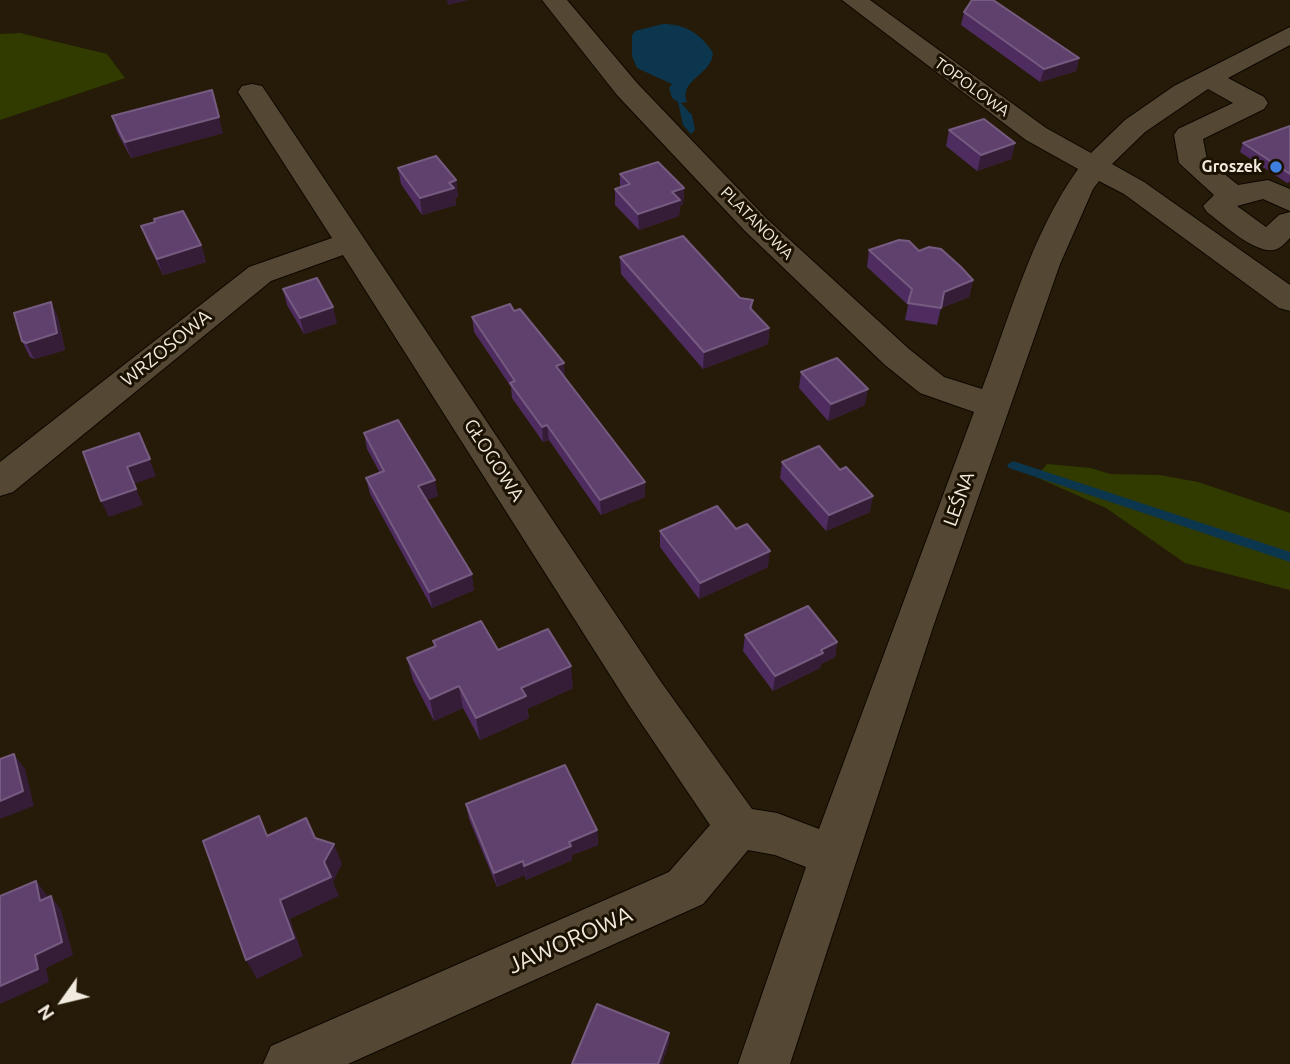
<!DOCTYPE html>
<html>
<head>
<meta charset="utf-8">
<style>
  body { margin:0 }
  #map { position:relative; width:1290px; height:1064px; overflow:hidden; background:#251b08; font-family:Ubuntu,sans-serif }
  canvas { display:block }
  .north { position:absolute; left:28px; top:966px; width:70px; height:70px; -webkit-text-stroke:5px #1c1202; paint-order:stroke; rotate:236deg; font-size:19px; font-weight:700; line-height:28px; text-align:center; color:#f1eade }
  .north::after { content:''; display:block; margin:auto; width:24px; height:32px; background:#f1eade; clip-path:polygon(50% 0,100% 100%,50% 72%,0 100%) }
</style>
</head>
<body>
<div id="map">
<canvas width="1290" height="1064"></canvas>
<div class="north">N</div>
</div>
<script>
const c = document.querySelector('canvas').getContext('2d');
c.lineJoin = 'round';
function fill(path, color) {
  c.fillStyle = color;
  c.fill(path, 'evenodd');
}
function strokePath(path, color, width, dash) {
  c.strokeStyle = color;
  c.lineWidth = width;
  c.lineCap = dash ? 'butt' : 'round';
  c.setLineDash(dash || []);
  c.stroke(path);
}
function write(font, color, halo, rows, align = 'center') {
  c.font = font + ' Ubuntu,sans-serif';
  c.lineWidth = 6;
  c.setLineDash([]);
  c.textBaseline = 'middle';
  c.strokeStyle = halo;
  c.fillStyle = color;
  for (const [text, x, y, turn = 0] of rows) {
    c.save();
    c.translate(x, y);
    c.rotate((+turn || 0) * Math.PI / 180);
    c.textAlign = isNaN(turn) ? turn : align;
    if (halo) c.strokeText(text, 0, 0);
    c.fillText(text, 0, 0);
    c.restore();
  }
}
fill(new Path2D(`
  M20 33 107 54 125 78 0 120V34Z
  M1047 464 1091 468 1110 474 1160 475 1198 482 1290 513V590L1185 563 1106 508 1036 477Z`), '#313b00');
fill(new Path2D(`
  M663 24C686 24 701 34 713 53 712 75 678 80 687 102L681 103 692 115 695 130 691 134 683 125 678 102 672 98 669 88 672 84 637 68 632 56V35L635 31Z`), '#0c364e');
fill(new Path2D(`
  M1013 461 1290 552V562L1009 468 1007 465Z`), '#0c364e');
const minor = new Path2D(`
  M542 0H567L637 83 767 219 909 349 944 377 982 389C1011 314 1031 235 1078 169L1026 140 842 0H870L1046 128 1091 153 1125 120 1174 86 1290 27V45L1228 78 1264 97 1268 103 1264 109 1203 139 1207 160 1238 185 1268 180 1290 189V211L1263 199 1237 206 1266 227 1279 215 1290 212V238C1286 242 1282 247 1277 249 1258 257 1223 224 1207 212L1203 206 1214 195 1179 163 1174 135 1178 129 1233 103 1208 89 1145 132 1112 164 1144 182 1290 285V311L1279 308 1124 194 1099 181 1093 189 1060 264 933 627 790 1064H738L806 867 775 855 748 850 703 904 348 1064H263L271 1046 669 872 710 825 631 708 343 255 271 281 13 492 0 496V462L249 267 332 238 238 92 242 86 252 84 262 86 661 682 752 809 777 813 819 829 974 412 920 393 885 365 745 231 617 95Z`);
strokePath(minor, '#0e0600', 2);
fill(minor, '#544834');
fill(new Path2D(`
  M964 12 1079 58 1076 71 1040 82 961 25Z
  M112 116 223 133 131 158 117 132Z
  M1290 126V182L1287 183 1240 152 1243 143Z
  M949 130 1015 143 1011 159 977 171 946 146Z
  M398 168 456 180 458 197 455 198 456 205 422 215 401 184Z
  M620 174 684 188 683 204 680 206 679 216 639 230 615 205V189L620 187Z
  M141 226 201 245 206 262 163 275 147 242Z
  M869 250 919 251 973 280 969 297 941 308 937 325 905 320 908 305 867 267Z
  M620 257 740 298 753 300 752 310 769 328 768 344 703 369 621 274Z
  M283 289 337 323 304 334 287 305Z
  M51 302 58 318 65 350 34 359 30 357 22 341Z
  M472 317 565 378 645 497 601 515 549 440 543 442 512 398 511 387 474 332Z
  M801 372 865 405 828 421 799 388Z
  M364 433 438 496 426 500 474 590 432 608 370 494 366 478 380 473 367 449Z
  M782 462 870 512 826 531 780 478Z
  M660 531 768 567 699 599 660 547Z
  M745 635 837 642 835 657 821 664 820 668 773 691 743 651Z
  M433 641 498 650 573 688 527 709 529 718 480 740 463 708 434 721 413 680 407 658 434 647Z
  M466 804 597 830 598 845 572 855V860L526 880 525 875 497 887 469 819Z`), '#4e2c60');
fill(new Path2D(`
  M447 0H469L448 5Z
  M1079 58 1076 71 1040 82 1044 69Z
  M212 90 223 133 131 158 125 142Z
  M1015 143 1011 159 977 171 981 155Z
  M456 180 458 197 455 198 456 205 422 215 420 198 449 183Z
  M684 188 683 204 680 206 679 216 639 230 638 214 672 192Z
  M201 245 206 262 163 275 157 259Z
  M973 280 969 297 941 308 944 292Z
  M51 302 58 318 65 350 34 359 26 343Z
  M333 307 337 323 304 334 300 318Z
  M769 328 768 344 703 369 704 352Z
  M564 363 565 379 556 366Z
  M868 389 865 405 828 421 831 404Z
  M547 425 549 440 543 442 542 427Z
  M139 433 156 476 134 484 143 505 109 517 101 501 127 467Z
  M435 480 438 496 421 502 418 486Z
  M645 482V497L601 515 600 500Z
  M873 496 870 512 826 531 829 515Z
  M770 551 768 567 699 599 700 583Z
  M472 574 474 590 432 608 429 592Z
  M837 642 835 657 821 664 820 668 773 691 775 676 821 650Z
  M571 666 573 688 527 709 529 718 480 740 476 718 521 688Z
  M459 686 463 708 434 721 430 699Z
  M14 754 25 769 34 806 0 819V801Z
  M597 830 598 845 572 855V860L526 880 524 866 569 842Z
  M334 844 342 864 333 882 339 896 290 919 303 956 257 979 246 960 280 900 324 862Z
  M523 861 525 875 497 887 494 873Z
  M36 881 47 895 51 914 40 901Z
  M51 896 61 910 73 955 46 968 49 982 0 1004V986L35 955Z
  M669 1033V1044L662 1064H658Z`), '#361d37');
const building = new Path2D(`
  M972 0H993L1079 58 1044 69 964 12Z
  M212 90 219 117 125 142 112 116Z
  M984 119 1015 143 981 155 949 130Z
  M1290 126V174L1243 143Z
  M436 156 456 180 449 183 454 188 420 198 398 168Z
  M658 162 684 188 672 192 680 200 638 214 615 189 630 184 620 174Z
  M183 211 201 245 157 259 141 226 155 222 154 219Z
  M683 236 740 298 753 300 750 308 769 328 704 352 620 257Z
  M899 240 909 241 919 251 929 247 941 249 961 267 973 280 944 292 941 308 908 303 912 289 869 250Z
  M317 278 333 307 300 318 283 289Z
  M51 302 57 333 26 343 22 341 14 313Z
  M510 304 514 311 520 309 564 363 556 366 645 482 600 500 547 425 542 427 510 383 515 381 472 317Z
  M837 358 868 389 831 404 801 372Z
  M398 420 435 480 418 486 472 574 429 592 366 478 384 471 364 433Z
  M139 433 150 459 127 467 136 489 101 501 83 452Z
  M819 446 840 470 846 467 873 496 829 515 782 462Z
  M717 506 736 529 747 524 770 551 700 583 660 531Z
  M808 606 837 642 821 650 823 653 775 676 745 635Z
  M481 621 498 650 548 629 571 666 521 688 526 696 476 718 459 686 430 699 407 658 436 646 433 641Z
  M14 754 23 791 0 801V759Z
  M565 765 597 830 569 842 571 846 524 866 523 861 494 873 466 804Z
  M259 816 267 836 306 818 315 838 334 844 324 862 331 877 280 900 294 938 246 960 203 841Z
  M36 881 40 901 51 896 62 942 35 955 38 969 0 986V896Z
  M597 1004 669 1033 658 1064H572Z`);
fill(building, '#60416e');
strokePath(building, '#765b80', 2);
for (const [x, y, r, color] of [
  [1276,167,7,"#3f7fe0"]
]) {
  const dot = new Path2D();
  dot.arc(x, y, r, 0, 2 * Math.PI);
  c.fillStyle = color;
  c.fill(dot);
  strokePath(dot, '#1c1202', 2.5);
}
write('16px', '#f1eade', '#1c1202', [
  ["TOPOLOWA",972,87,36],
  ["PLATANOWA",757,223,45]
]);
write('bold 16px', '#f1eade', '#1c1202', [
  ["Groszek",1262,167]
], 'right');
write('19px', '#f1eade', '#1c1202', [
  ["WRZOSOWA",166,348,-39],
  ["GŁOGOWA",494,460,57],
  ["LEŚNA",959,499,-70]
]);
write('23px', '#f1eade', '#1c1202', [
  ["JAWOROWA",570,940,-24]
]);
</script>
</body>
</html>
